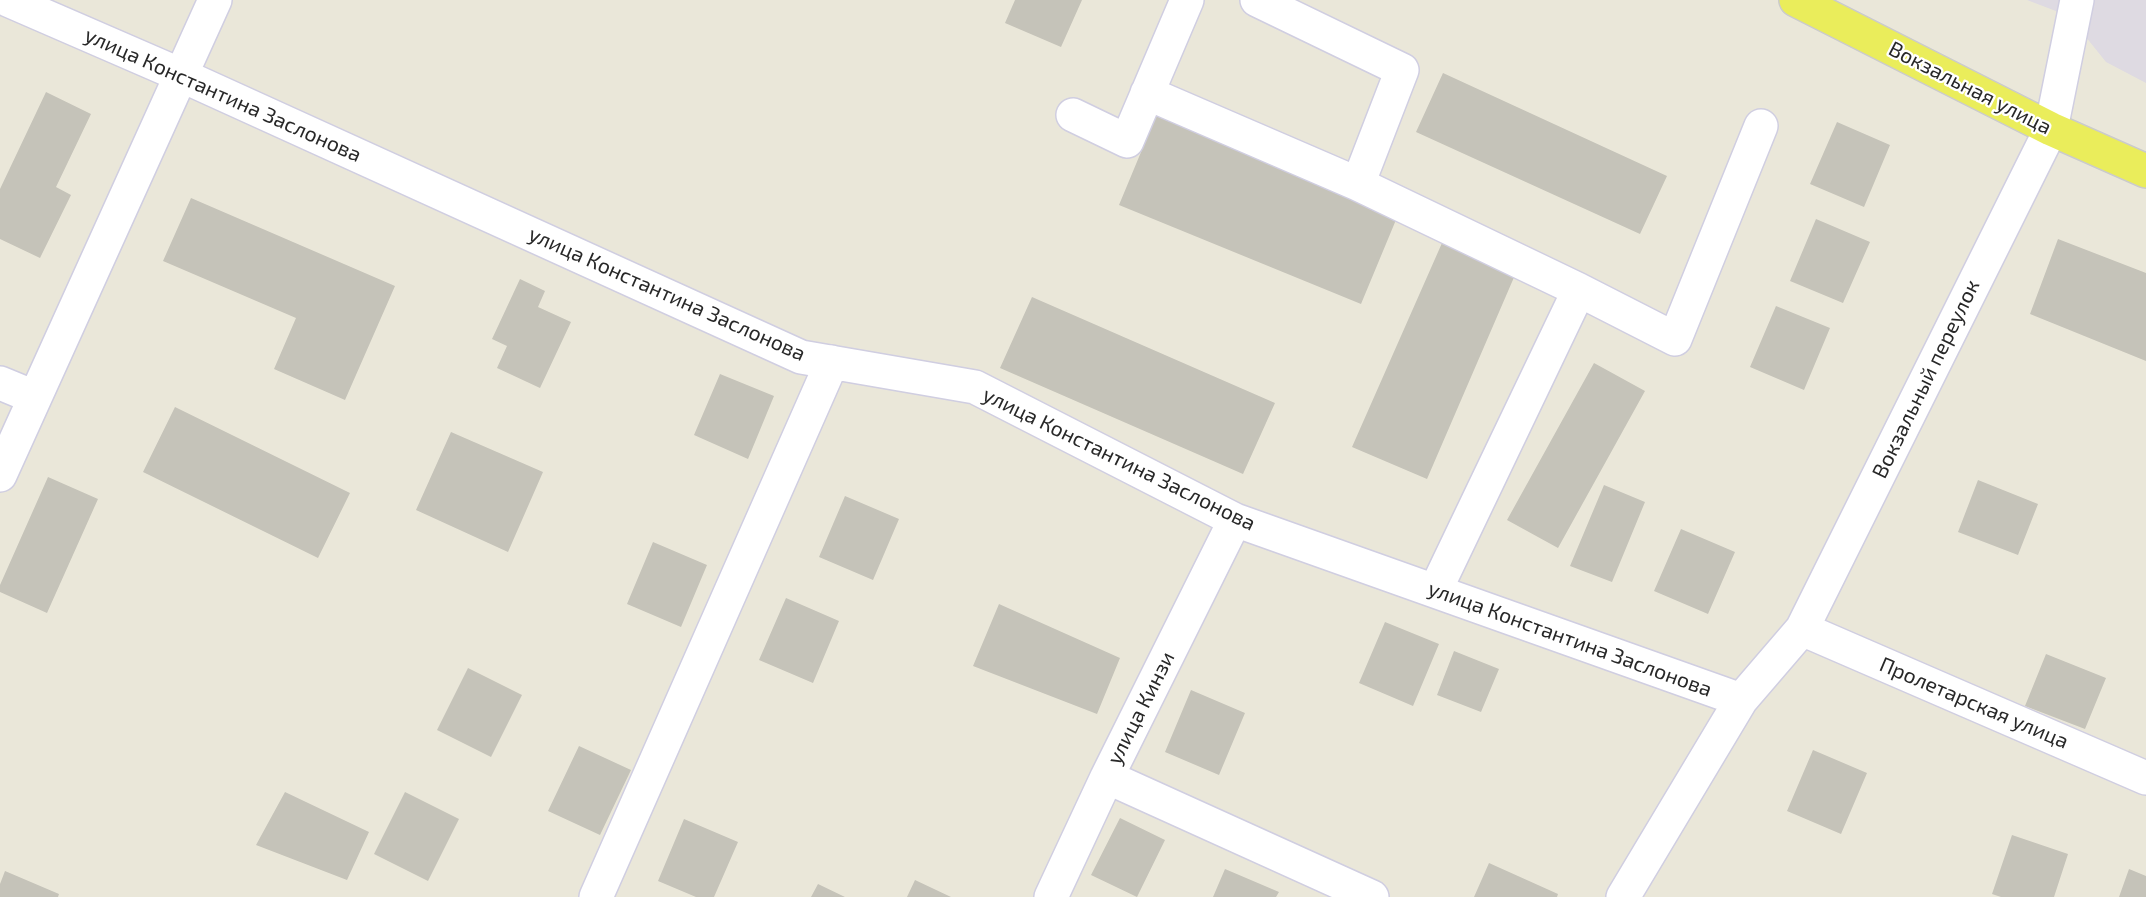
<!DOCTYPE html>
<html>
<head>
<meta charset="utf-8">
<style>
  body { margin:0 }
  canvas { display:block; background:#eae7d9 }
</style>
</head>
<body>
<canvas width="2146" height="897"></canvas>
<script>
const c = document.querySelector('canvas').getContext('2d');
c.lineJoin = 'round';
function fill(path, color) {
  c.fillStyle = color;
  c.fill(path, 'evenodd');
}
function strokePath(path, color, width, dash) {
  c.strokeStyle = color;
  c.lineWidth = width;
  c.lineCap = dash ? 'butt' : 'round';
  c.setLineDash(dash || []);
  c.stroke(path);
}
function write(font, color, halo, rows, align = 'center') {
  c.font = font + ' "Exo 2",sans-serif';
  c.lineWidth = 4.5;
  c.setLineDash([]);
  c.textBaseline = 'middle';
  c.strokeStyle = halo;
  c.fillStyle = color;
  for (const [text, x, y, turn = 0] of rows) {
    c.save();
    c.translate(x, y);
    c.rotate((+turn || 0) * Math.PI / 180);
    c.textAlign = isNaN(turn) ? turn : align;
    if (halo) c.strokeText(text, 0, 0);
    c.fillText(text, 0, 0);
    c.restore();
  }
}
fill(new Path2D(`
  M2027 0H2146V83L2106 62 2069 16Z`), '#dedae2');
fill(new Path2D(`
  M1015 0H1082L1061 47 1005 23Z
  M1443 73 1667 176 1640 234 1416 132Z
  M46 92 91 114 56 187 71 195 40 258 0 239V189Z
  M1156 116 1398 215 1361 304 1119 205Z
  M1837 122 1890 145 1864 207 1810 184Z
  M191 198 395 286 345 400 274 369 296 318 163 261Z
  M1816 219 1870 242 1843 303 1790 281Z
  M2058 239 2146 273V361L2030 314Z
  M1442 243 1515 275 1427 479 1352 447Z
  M520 279 545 291 538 307 571 322 540 388 497 368 507 346 492 339Z
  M1032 297 1275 403 1243 474 1000 368Z
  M1776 306 1830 328 1804 390 1750 367Z
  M1594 363 1645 391 1558 548 1507 520Z
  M720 374 774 396 748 459 694 435Z
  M175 407 350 493 318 558 143 472Z
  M451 432 543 472 508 552 416 510Z
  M48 477 98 499 47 613 0 592V585Z
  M1978 480 2038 504 2018 555 1958 532Z
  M1604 485 1645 502 1612 582 1570 566Z
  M845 496 899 519 873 580 819 557Z
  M1681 529 1735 552 1708 614 1654 591Z
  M653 542 707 565 681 627 627 604Z
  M786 598 839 621 813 683 759 660Z
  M999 604 1120 658 1097 714 973 666Z
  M1385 622 1439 644 1413 706 1359 683Z
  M1454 651 1499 669 1481 712 1437 695Z
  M2046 654 2106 678 2085 729 2025 706Z
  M468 668 522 695 491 757 437 730Z
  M1191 690 1245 713 1219 775 1165 752Z
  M579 746 631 770 600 835 548 811Z
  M1813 750 1867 773 1841 834 1787 811Z
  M285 792 369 832 347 880 256 845Z
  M405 792 459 819 428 881 374 854Z
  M1120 818 1165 840 1137 897 1091 875Z
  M684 819 738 842 714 897H696L658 881Z
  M2012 835 2068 854 2054 897H2001L1992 894Z
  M1489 863 1558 894 1557 897H1474Z
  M1225 869 1279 892 1276 897H1213Z
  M2129 869 2146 876V897H2119Z
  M5 871 59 894 58 897H0V884Z
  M915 880 951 897H907Z
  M818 884 845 897H811Z`), '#c5c3b9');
const minor = new Path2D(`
  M8 0 183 76 801 357 975 387 1235 520 1741 700
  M1147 93 1358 184 1402 70 1257 0
  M1073 115 1127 141 1187 0
  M1358 184 1579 290
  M0 383 34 397
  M0 475 215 0
  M1435 591 1579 290 1675 339 1761 126
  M1802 629 2146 778
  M1107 777 1372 897
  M596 897 832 362
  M1051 897 1107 777 1235 520
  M1623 897 1741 700 1802 629 2051 129 2077 0`);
const major = new Path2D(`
  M1796 0 2051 129 2146 171`);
strokePath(minor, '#d0cee1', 36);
strokePath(major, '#cbcbcb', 36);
strokePath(minor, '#fff', 33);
strokePath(major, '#eaed5b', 33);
write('21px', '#282828', '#fff', [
  ["Вокзальная улица",1970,88,27],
  ["улица Константина Заслонова",223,95,24],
  ["улица Константина Заслонова",667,294,24],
  ["Вокзальный переулок",1926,379,-64],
  ["улица Константина Заслонова",1119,459,26],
  ["улица Константина Заслонова",1570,639,20],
  ["Пролетарская улица",1974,703,23],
  ["улица Кинзи",1141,708,-63]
]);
</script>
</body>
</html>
